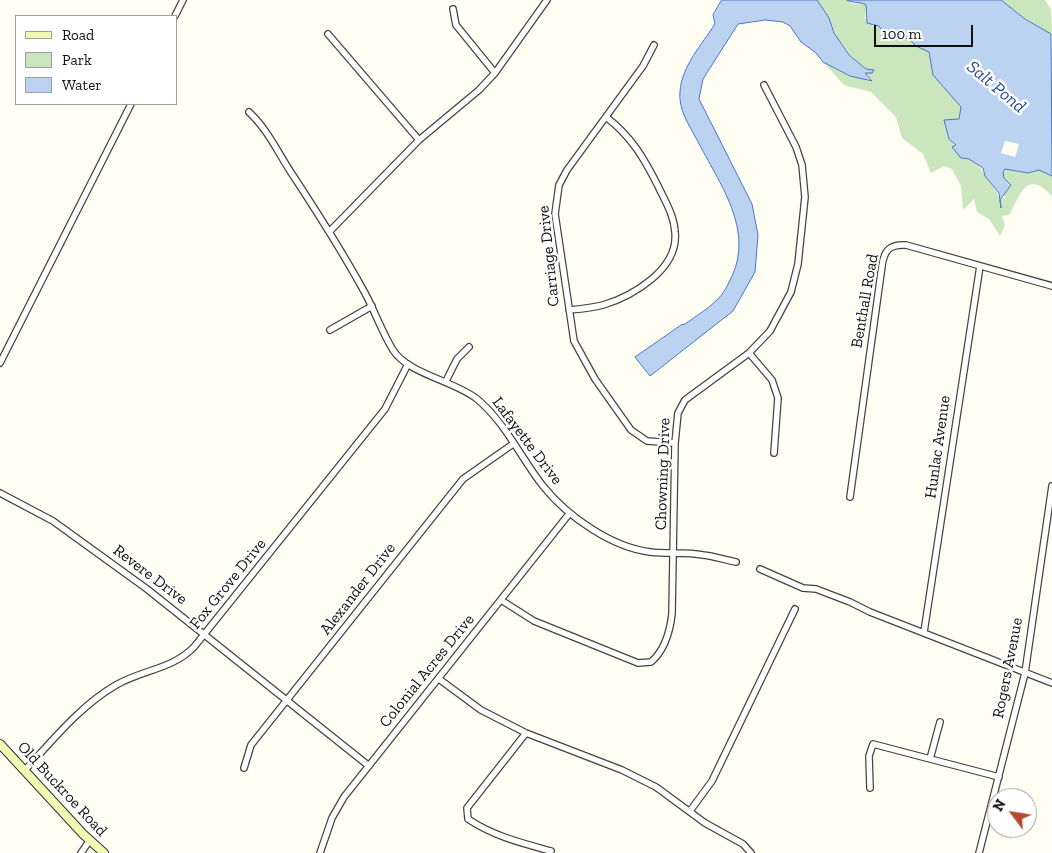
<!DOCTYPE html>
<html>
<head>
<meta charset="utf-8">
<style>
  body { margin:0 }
  #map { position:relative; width:1052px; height:853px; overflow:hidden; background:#fefef3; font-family:"Zilla Slab",serif }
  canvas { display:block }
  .legend { position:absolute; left:15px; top:15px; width:162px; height:90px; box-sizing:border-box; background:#fff; border:1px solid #9f9f9f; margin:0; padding:6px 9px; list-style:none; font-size:15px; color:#101010 }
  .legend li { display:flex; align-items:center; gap:10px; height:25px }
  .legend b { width:25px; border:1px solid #9f9f9f }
  .north { position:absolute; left:987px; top:788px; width:50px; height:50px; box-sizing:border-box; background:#fff; border:1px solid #9f9f9f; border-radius:50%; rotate:301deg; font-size:14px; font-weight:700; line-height:20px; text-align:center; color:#101010 }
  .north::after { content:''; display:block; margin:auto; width:18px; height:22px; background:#b54833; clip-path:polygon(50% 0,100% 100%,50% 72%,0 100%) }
  .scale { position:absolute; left:874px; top:25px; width:99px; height:22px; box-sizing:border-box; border:2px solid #101010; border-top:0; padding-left:6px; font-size:15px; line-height:18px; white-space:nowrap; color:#101010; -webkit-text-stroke:4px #fff; paint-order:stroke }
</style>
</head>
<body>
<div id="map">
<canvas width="1052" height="853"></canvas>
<ul class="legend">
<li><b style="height:6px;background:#f1f8b4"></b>Road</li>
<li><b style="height:14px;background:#cbe6bf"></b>Park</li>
<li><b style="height:14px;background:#bcd2f1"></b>Water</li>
</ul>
<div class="north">N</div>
<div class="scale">100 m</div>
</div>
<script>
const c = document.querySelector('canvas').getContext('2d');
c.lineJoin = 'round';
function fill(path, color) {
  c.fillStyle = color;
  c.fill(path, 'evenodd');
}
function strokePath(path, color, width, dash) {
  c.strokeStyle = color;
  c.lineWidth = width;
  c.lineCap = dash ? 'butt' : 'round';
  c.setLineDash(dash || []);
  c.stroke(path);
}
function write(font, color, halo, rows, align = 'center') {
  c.font = font + ' "Zilla Slab",serif';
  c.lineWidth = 5;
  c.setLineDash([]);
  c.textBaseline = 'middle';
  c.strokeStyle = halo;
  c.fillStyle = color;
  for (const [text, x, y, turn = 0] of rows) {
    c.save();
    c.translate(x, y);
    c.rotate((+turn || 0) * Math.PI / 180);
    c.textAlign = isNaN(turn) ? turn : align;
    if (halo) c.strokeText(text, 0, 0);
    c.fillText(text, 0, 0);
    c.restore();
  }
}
fill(new Path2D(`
  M817 0H847L853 4 863 3 866 5 865 18 873 26H879L887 37C903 33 917 43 929 52L934 75 961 107 959 119 946 123 947 133 963 159C976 158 980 168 986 177 992 187 996 188 1000 200L1005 197 1003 172 1005 169 1028 173 1039 170 1052 176V196C1026 168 1021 195 1009 215L1002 216 1005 225 1000 236 989 219 977 212 974 199 963 210 961 186 952 169 944 166 931 173 923 154 902 138 896 117 871 92 844 85 823 62 850 76 863 78 870 82 872 80 865 72 873 70 866 69 849 55 834 33 829 18Z
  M1001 0H1045L1051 10 1052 35 1025 19Z`), '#cbe6bf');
const water = new Path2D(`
  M722 0H817L829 18 834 33 849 55 866 69 874 70 872 73H865L872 81 850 76 823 62 816 53 801 42 790 26 783 22 765 20 738 24 703 79 699 99 752 204 758 235 755 272 733 311 650 376 635 357 681 325 685 324C696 316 708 309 718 299 723 294 727 287 730 280 756 231 719 183 697 140 689 125 678 109 680 91 682 66 702 44 715 24L713 15Z
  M847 0H1001L1025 19 1051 34 1052 176 1039 170 1028 173 1005 169 1003 172 1004 178 1011 185 1000 200 1001 208 999 193 985 176 983 168 969 159 961 158 952 147 956 145 949 139 944 120 959 119 961 107 933 75 929 52 916 46 909 39 894 35 887 38 879 26 867 23 866 5C860 1 854 4 847 0Z`);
fill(water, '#bcd2f1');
strokePath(water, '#4978c2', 1);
fill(new Path2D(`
  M1005 141 1019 144 1015 157 1001 153Z`), '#fefef3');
const street = new Path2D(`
  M453 9 456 25 495 73
  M175 16 183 0
  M328 34 419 140
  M654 45 643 66 567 170 559 185 555 214 574 341 595 379 631 430 647 441 675 443
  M249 112C269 131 279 155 294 177 319 215 343 253 365 293 375 312 382 332 393 350 408 374 455 381 477 399 505 422 521 458 543 486 567 516 611 547 650 552 668 554 686 552 703 555 714 556 725 560 736 562
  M330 231 419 140 479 90 495 73 547 0
  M569 310C580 309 592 308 603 305 633 296 679 269 675 232 674 215 665 201 658 186 644 158 631 136 606 117
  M330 330 372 306
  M749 353 772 380 778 398 774 453
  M0 363 131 104
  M446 381 457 359 469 347
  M0 493 53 521 147 589 369 766
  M850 497 882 266C884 250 890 244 906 245L1052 286
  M760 569 803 588 816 589 850 602 870 612 1052 683
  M501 600 534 621 638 663 651 662C664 651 670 631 672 614L675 443 678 413 685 400 749 353 770 331 791 292 798 264 805 197 802 165 796 147 764 85
  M924 632 980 266
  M439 679 481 710 526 733 622 770 656 787 705 823 743 844 751 853
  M526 733 467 808 468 819C493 836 522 843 551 851
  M930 759 940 722
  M244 768 251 745 463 479 513 444
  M25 770C53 740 80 706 116 685 142 670 173 669 194 647L385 409 408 364
  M870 788 869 756 873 744 999 777
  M690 811 712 781 795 609
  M81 853 90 840
  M320 853 332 818 344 797 569 514
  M979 853 1025 673 1052 486`);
const secondary = new Path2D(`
  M0 744 83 834 104 853`);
strokePath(street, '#434343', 8);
strokePath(secondary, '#323232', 10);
strokePath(street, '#fff', 5.5);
strokePath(secondary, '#f1f8b4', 8);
write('16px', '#101010', '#fff', [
  ["Carriage Drive",549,256,-96],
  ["Benthall Road",865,301,-80],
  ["Lafayette Drive",527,441,53],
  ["Hunlac Avenue",938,447,-82],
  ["Chowning Drive",663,474,-88],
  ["Revere Drive",150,575,37],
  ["Fox Grove Drive",228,584,-51],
  ["Alexander Drive",358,589,-52],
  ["Rogers Avenue",1008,668,-79],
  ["Colonial Acres Drive",427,671,-51],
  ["Old Buckroe Road",62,789,47]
]);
write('italic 18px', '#224c98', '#fff', [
  ["Salt Pond",996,87,40]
]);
</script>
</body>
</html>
